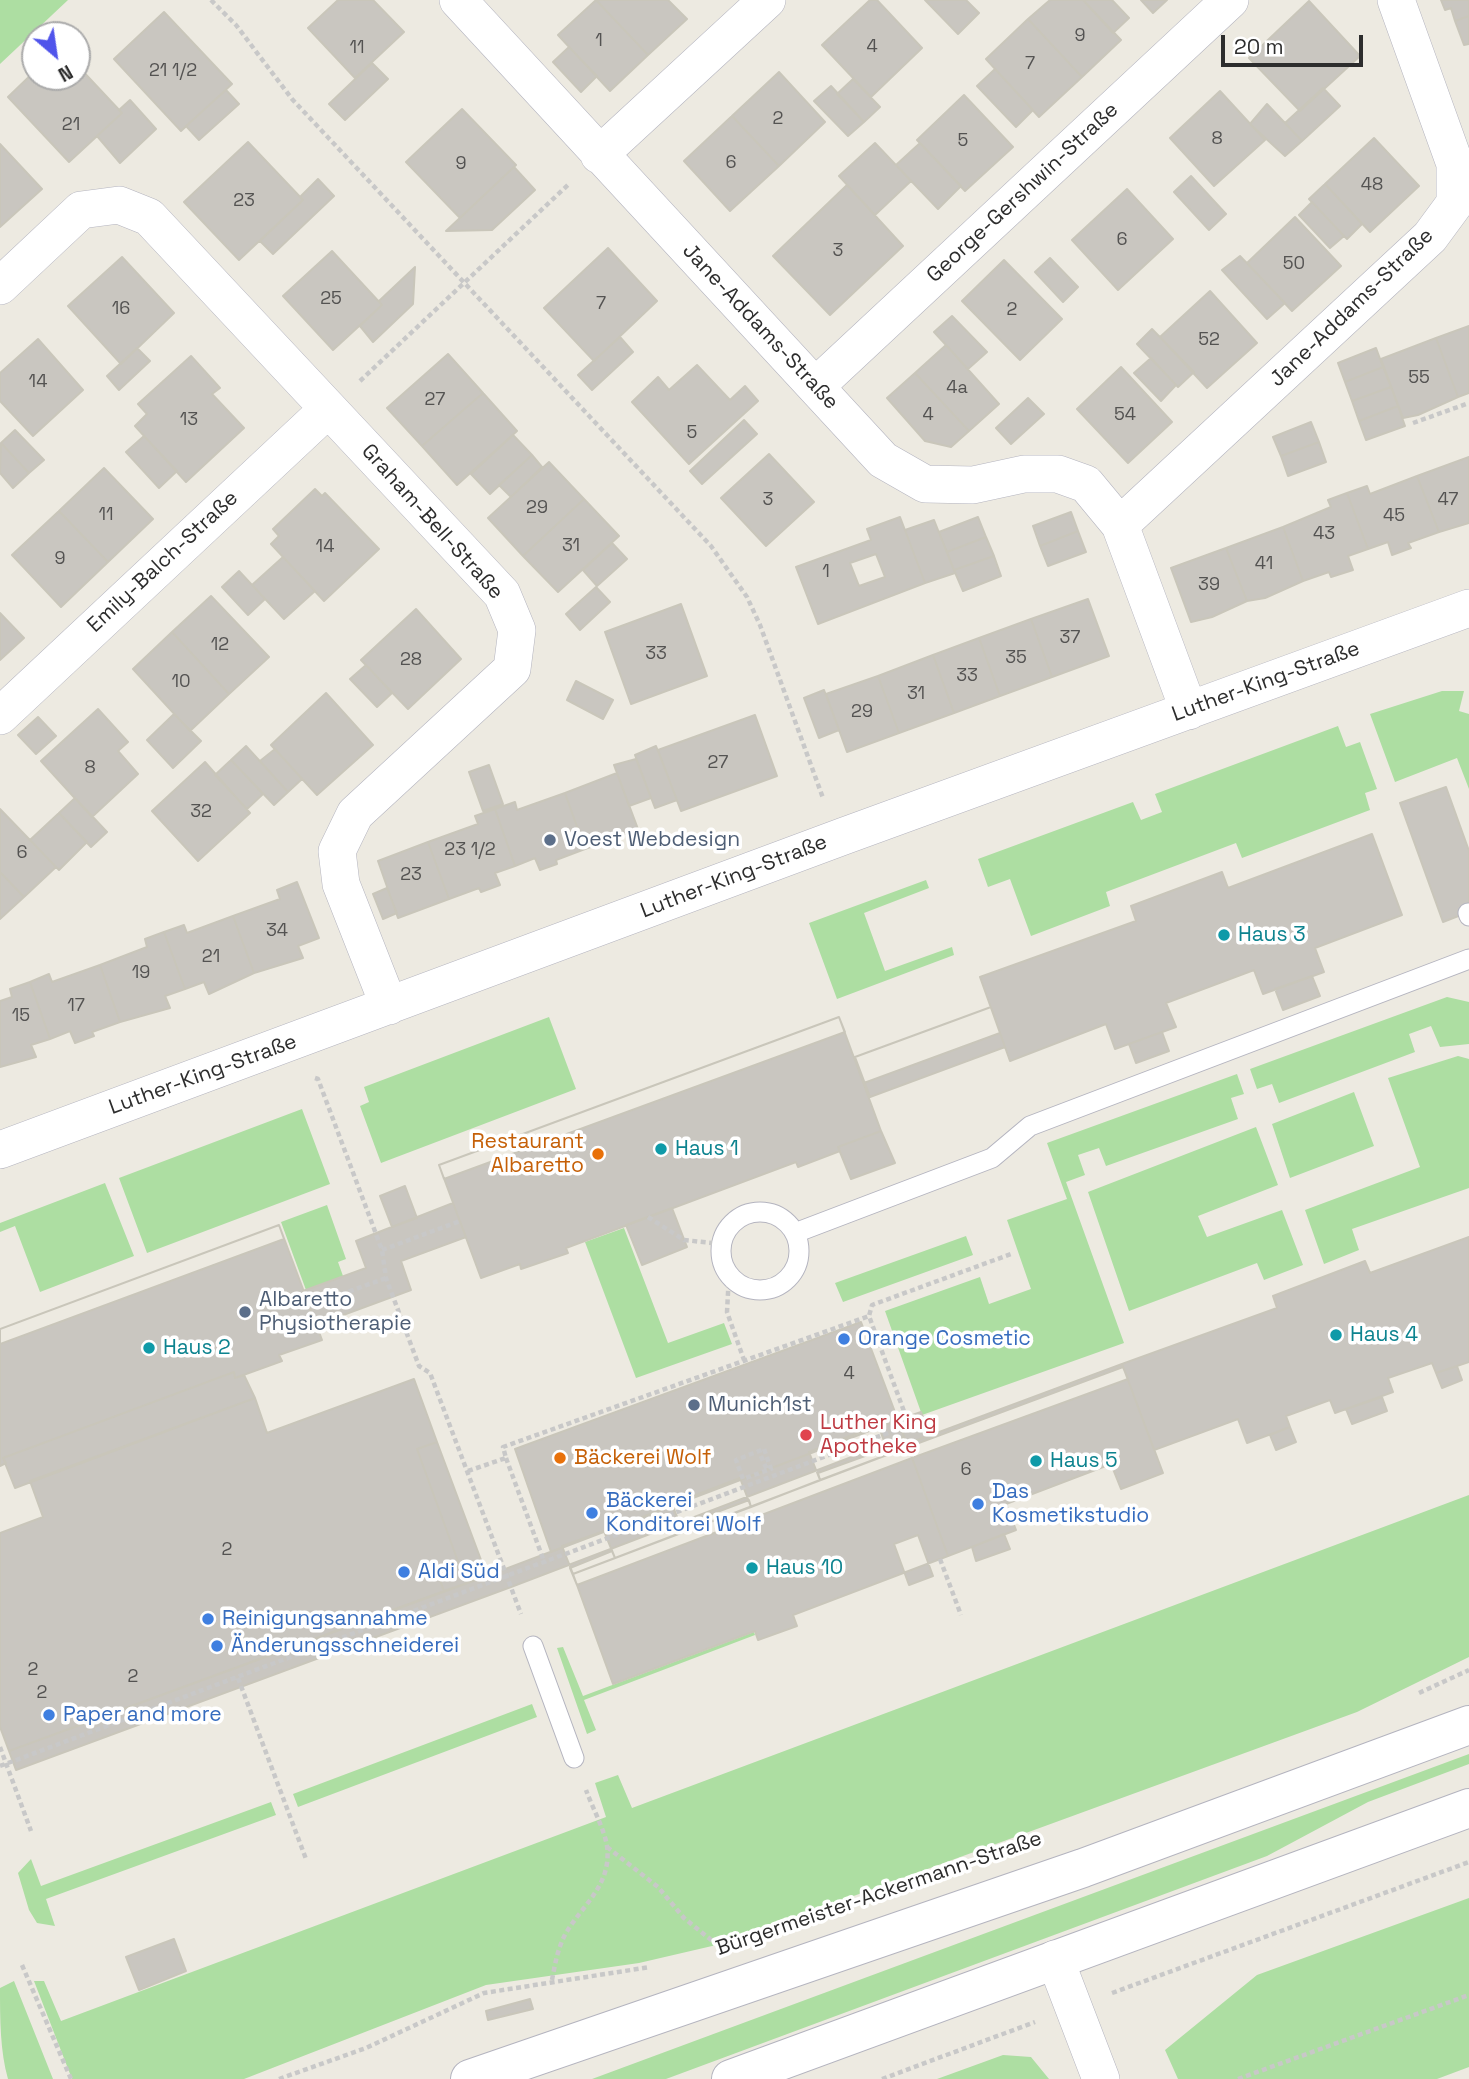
<!DOCTYPE html>
<html>
<head>
<meta charset="utf-8">
<style>
  body { margin:0 }
  #map { position:relative; width:1469px; height:2079px; overflow:hidden; background:#edeae1; font-family:"Space Grotesk",sans-serif }
  canvas { display:block }
  .north { position:absolute; left:21px; top:21px; width:70px; height:70px; box-sizing:border-box; background:#fff; border:2px solid #ababab; border-radius:50%; rotate:151deg; font-size:19px; font-weight:700; line-height:28px; text-align:center; color:#2d2d2d }
  .north::after { content:''; display:block; margin:auto; width:24px; height:32px; background:#5054eb; clip-path:polygon(50% 0,100% 100%,50% 72%,0 100%) }
  .scale { position:absolute; left:1221px; top:35px; width:142px; height:32px; box-sizing:border-box; border:4px solid #2d2d2d; border-top:0; padding-left:9px; font-size:21px; line-height:24px; white-space:nowrap; color:#2d2d2d; -webkit-text-stroke:5px #fff; paint-order:stroke }
</style>
</head>
<body>
<div id="map">
<canvas width="1469" height="2079"></canvas>
<div class="north">N</div>
<div class="scale">20 m</div>
</div>
<script>
const c = document.querySelector('canvas').getContext('2d');
c.lineJoin = 'round';
function fill(path, color) {
  c.fillStyle = color;
  c.fill(path, 'evenodd');
}
function strokePath(path, color, width, dash) {
  c.strokeStyle = color;
  c.lineWidth = width;
  c.lineCap = dash ? 'butt' : 'round';
  c.setLineDash(dash || []);
  c.stroke(path);
}
function write(font, color, halo, rows, align = 'center') {
  c.font = font + ' "Space Grotesk",sans-serif';
  c.lineWidth = 7;
  c.setLineDash([]);
  c.textBaseline = 'middle';
  c.strokeStyle = halo;
  c.fillStyle = color;
  for (const [text, x, y, turn = 0] of rows) {
    c.save();
    c.translate(x, y);
    c.rotate((+turn || 0) * Math.PI / 180);
    c.textAlign = isNaN(turn) ? turn : align;
    if (halo) c.strokeText(text, 0, 0);
    c.fillText(text, 0, 0);
    c.restore();
  }
}
fill(new Path2D(`
  M0 0H68L0 64Z
  M1442 691H1464L1459 711 1469 714V789L1457 758 1395 782 1370 714Z
  M1338 726 1346 747 1360 742 1377 789 1365 793 1370 810 1242 858 1236 843 1106 892 1110 906 1031 936 1010 879 988 887 978 859 1133 802 1141 820 1162 812 1155 794Z
  M926 880 929 888 864 913 885 971 952 947 954 955 837 999 809 923Z
  M1447 997 1469 1002V1044L1440 1047 1431 1026 1409 1034 1415 1052 1279 1103 1272 1084 1257 1089 1250 1069Z
  M549 1017 576 1089 381 1163 360 1106 369 1102 364 1087Z
  M1458 1056 1469 1059V1188L1352 1229 1359 1250 1324 1264 1305 1210 1420 1167 1388 1078Z
  M1237 1074 1244 1094 1231 1098 1238 1119 1106 1166 1099 1148 1078 1155 1085 1175 1066 1182 1124 1343 922 1415 885 1311 980 1277 989 1304 1031 1289 1007 1220 1067 1199 1047 1143Z
  M1354 1092 1374 1146 1290 1178 1272 1124Z
  M302 1109 330 1184 147 1253 119 1178Z
  M1256 1127 1278 1185 1198 1216 1207 1237 1282 1210 1303 1265 1264 1280 1257 1263 1129 1311 1088 1192Z
  M105 1183 134 1256 40 1292 15 1226 0 1232V1223Z
  M327 1205 346 1259 338 1262 343 1276 306 1290 281 1222Z
  M624 1228 668 1343 724 1323 732 1344 636 1378 585 1242Z
  M966 1236 973 1255 843 1302 835 1283Z
  M1469 1495V1657L1357 1712 725 1943 639 1963 486 1985 244 2079H72L34 1981H44L61 2021 606 1817 595 1783 618 1775 632 1808Z
  M754 1632 755 1635 584 1700 596 1730 587 1734 557 1648 563 1647 583 1696Z
  M532 1704 537 1717 298 1807 293 1794Z
  M1469 1754V1764L1368 1802 1267 1856 666 2079H592Z
  M271 1802 276 1815 46 1899 55 1926 37 1923 29 1910 18 1873 31 1859 41 1886Z
  M1469 1898V2067L1437 2079H1178L1165 2050 1257 1975Z
  M14 1981 49 2069 53 2079H8C0 2052 0 2018 0 1988Z
  M1003 2055 1031 2057 1049 2079H937Z`), '#addea2');
const building = new Path2D(`
  M338 0H373L404 32 355 78 308 28Z
  M596 0H668L687 19 648 55Z
  M596 0 648 55 610 91 558 35Z
  M870 0H877L922 48 871 97 822 45Z
  M925 0H966L979 13 958 34Z
  M1050 0H1083L1121 40 1082 77 1028 19Z
  M1083 0H1112L1129 18 1113 33Z
  M1141 0H1167L1153 13Z
  M1441 0H1469V16L1455 21 1451 8 1445 10Z
  M1309 1 1360 56 1300 111 1249 58Z
  M164 12 232 84 181 131 114 59Z
  M1469 16V44L1464 45 1455 21Z
  M1028 19 1082 77 1039 117 986 59Z
  M569 47 597 76 581 92 553 62Z
  M372 63 388 79 345 120 329 104Z
  M77 65 122 113 69 162 8 97 35 71V77H77Z
  M995 69 1033 110 1016 127 977 86Z
  M779 72 825 122 779 166 732 116Z
  M853 79 880 107 864 122 837 94Z
  M831 86 864 122 848 136 814 101Z
  M1323 88 1340 106 1302 141 1285 123Z
  M226 90 239 104 199 140 186 126Z
  M1220 91 1265 140 1214 186 1170 138Z
  M964 95 1013 147 965 191 917 140Z
  M130 100 156 129 120 163 97 136 122 113 119 110Z
  M1267 104 1302 141 1285 156 1250 124Z
  M462 109 516 165 460 218 406 162Z
  M732 116 779 166 730 211 684 161Z
  M1374 138 1419 186 1370 232 1325 184Z
  M248 142 303 200 239 260 184 202Z
  M875 143 911 181 875 215 839 176Z
  M920 143 961 186 938 209 896 165Z
  M0 144 42 189 0 227Z
  M514 167 535 190 492 230 446 231Z
  M1191 176 1226 214 1209 230 1174 192Z
  M318 179 334 196 273 254 260 241 303 200 300 197Z
  M1325 184 1362 224 1347 239 1309 199Z
  M847 185 903 246 830 315 773 256Z
  M1127 189 1173 239 1118 290 1072 240Z
  M1312 202 1344 236 1330 248 1299 215Z
  M1295 217 1341 266 1292 311 1247 263Z
  M608 248 657 301 594 361 544 308Z
  M332 251 382 305 333 350 283 296Z
  M1240 256 1285 303 1267 319 1222 270Z
  M122 257 174 313 121 364 68 306Z
  M1050 258 1078 287 1063 302 1035 272Z
  M1004 260 1062 319 1020 360 962 301Z
  M415 267 413 304 373 342 360 326 382 305 379 301Z
  M1210 291 1257 343 1207 388 1160 337Z
  M952 316 987 352 968 369 934 332Z
  M1469 326V393L1458 397 1436 338Z
  M1152 329 1194 372 1178 387 1137 344Z
  M620 337 633 352 592 390 578 375Z
  M1436 338 1458 397 1418 415 1403 418 1381 359Z
  M38 339 83 390 33 436 0 401V373Z
  M946 345 999 404 969 431 915 373Z
  M137 348 150 361 119 390 107 376Z
  M1376 348 1383 367 1345 382 1338 363Z
  M448 354 483 393 422 446 387 408Z
  M191 356 220 388 212 394 244 428 186 482 135 426 147 414 138 404Z
  M1151 358 1176 385 1161 401 1134 373Z
  M697 365 730 400 745 386 758 401 689 464 632 402 658 377 669 390Z
  M1121 367 1172 422 1128 463 1077 409Z
  M1383 367 1391 387 1352 401 1345 382Z
  M915 373 969 431 951 447 925 441 887 398Z
  M1391 387 1398 406 1359 421 1352 401Z
  M483 393 517 431 457 485 422 446Z
  M1028 398 1044 414 1011 444 996 428Z
  M1398 406 1405 426 1366 440 1359 421Z
  M744 420 757 434 702 484 690 471Z
  M1311 422 1319 442 1281 456 1273 437Z
  M15 430 44 460 29 473 1 443Z
  M513 435 532 455 490 494 471 474Z
  M144 436 177 471 159 488 126 452Z
  M1319 442 1326 462 1288 476 1281 456Z
  M1 443 29 473 13 488 0 473Z
  M769 454 814 502 766 546 721 498Z
  M532 455 542 467 511 497 499 485Z
  M1469 457V523L1439 532 1417 476Z
  M549 462 584 499 523 556 488 518Z
  M104 468 153 519 108 562 59 511Z
  M1417 476 1439 532 1408 543 1411 548 1392 555 1388 542 1368 549 1347 493 1367 486 1370 494Z
  M315 489 322 496 325 493 379 549 324 601 271 544 279 536 273 529Z
  M1347 493 1368 549 1348 556 1353 570 1331 577 1329 572 1303 581 1283 527 1331 507 1328 500Z
  M584 499 619 536 558 592 523 556Z
  M59 511 108 562 61 607 12 555Z
  M1071 512 1078 531 1040 546 1033 526Z
  M900 517 925 583 818 624 796 567 871 540 867 529ZM876 554 885 577 859 586 850 563Z
  M978 517 986 537 947 552 939 532Z
  M934 520 955 573 925 583 905 530Z
  M1283 527 1303 581 1265 598 1247 601 1226 548Z
  M1078 531 1086 552 1048 566 1040 546Z
  M986 537 994 556 954 570 947 552Z
  M612 543 627 559 597 586 583 570Z
  M1226 548 1247 601 1212 617 1191 622 1171 568Z
  M994 556 1001 576 963 591 954 570Z
  M283 557 315 591 284 619 252 585Z
  M239 571 265 599 248 615 222 587Z
  M596 587 610 602 580 630 566 614Z
  M211 596 269 657 229 694 172 632Z
  M1088 599 1109 656 1052 677 1031 619Z
  M681 604 707 676 631 704 605 632Z
  M416 609 461 659 408 709 361 660Z
  M0 613 24 638 0 660Z
  M1031 619 1052 677 1000 696 979 638Z
  M172 632 229 694 190 731 133 669Z
  M979 638 1000 696 954 713 933 655Z
  M933 655 954 713 899 733 878 676Z
  M366 665 392 693 377 707 350 679Z
  M878 676 899 733 847 752 826 694Z
  M576 681 613 700 603 719 567 700Z
  M824 690 839 730 819 738 804 698Z
  M326 693 373 745 317 795 271 745Z
  M98 709 128 742 118 751 138 774 92 817 41 761Z
  M174 714 201 741 173 768 147 740Z
  M755 715 777 776 681 811 658 750Z
  M38 717 56 736 36 754 18 735Z
  M246 746 288 792 274 805 231 760Z
  M656 746 677 800 655 808 635 755Z
  M275 749 302 779 288 792 260 761Z
  M636 759 651 798 629 806 614 765Z
  M231 760 263 794 247 809 215 775Z
  M205 762 250 813 198 861 152 811Z
  M489 765 503 804 483 811 469 772Z
  M617 773 638 829 585 849 565 793Z
  M1446 787 1469 851V912L1443 922 1400 803Z
  M565 793 585 849 556 860 557 864 540 870 535 858 515 866 495 809 515 802 517 810Z
  M75 798 107 832 91 847 59 813Z
  M0 809 56 867 24 897 0 872Z
  M495 809 515 866 495 873 500 885 481 892 479 888 449 899 428 842 478 824 475 816Z
  M59 813 87 842 59 870 30 840Z
  M1372 834 1402 915 1315 948 1324 972 1263 994 1254 970 1166 1003 1176 1027 1115 1049 1106 1024 1010 1061 980 977 1136 921 1131 906 1222 872 1228 888Z
  M428 842 449 899 398 918 378 861Z
  M0 872 24 897 0 919Z
  M297 882 319 938 298 946 303 958 254 973 233 916 280 899 277 890Z
  M387 888 397 913 383 919 373 894Z
  M233 916 254 973 209 994 204 982 185 989 164 932 184 925 187 933Z
  M164 932 185 989 165 996 170 1008 120 1022 100 965 147 947 145 939Z
  M100 965 120 1022 92 1032 94 1036 75 1043 70 1031 50 1039 30 982 49 974 52 982Z
  M1312 976 1320 996 1283 1010 1275 989Z
  M30 982 50 1039 31 1045 36 1057 0 1067V1001L12 997 10 989Z
  M991 1007 1005 1047 870 1097 855 1057Z
  M991 1007 1000 1033 864 1083 855 1057Z
  M839 1017 881 1131 838 1147 840 1151 798 1167 796 1162 566 1248 568 1253 521 1269 520 1264 481 1278 439 1165Z
  M839 1017 845 1032 444 1179 439 1165Z
  M1162 1032 1169 1051 1136 1063 1129 1044Z
  M881 1131 895 1163 851 1179 838 1147Z
  M405 1186 417 1218 392 1227 380 1196Z
  M453 1203 466 1237 401 1261 411 1290 316 1325 303 1291 366 1268 356 1241Z
  M672 1208 687 1247 642 1265 626 1225Z
  M279 1225 322 1340 279 1355 282 1361 235 1378 234 1372 3 1458 6 1463 0 1466V1329Z
  M279 1225 284 1239 0 1344V1329Z
  M1469 1237V1362L1436 1373 1432 1363 1388 1378 1393 1392 1335 1413 1330 1400 1286 1416 1290 1427 1247 1443 1238 1419 1154 1450 1122 1364 1277 1308 1273 1296 1365 1261 1370 1273Z
  M861 1322 898 1420 551 1552 515 1449Z
  M1122 1364 1163 1473 1121 1489 1111 1464 1006 1504 1016 1530 948 1556 907 1444Z
  M1457 1366 1462 1380 1442 1388 1436 1373Z
  M1123 1367 1128 1379 912 1458 908 1447Z
  M234 1372 235 1378 244 1375 255 1398 15 1488 3 1458Z
  M414 1379 437 1442 417 1449 460 1567 438 1575 444 1591 9 1751 0 1727V1533L43 1517 30 1481 255 1398 267 1433Z
  M1382 1397 1387 1411 1352 1424 1346 1409Z
  M921 1412 930 1435 907 1444 898 1420Z
  M898 1420 904 1437 511 1587 16 1770 9 1751 487 1576Z
  M878 1425 889 1454 820 1480 809 1452Z
  M1290 1427 1296 1442 1276 1450 1270 1435Z
  M437 1442 487 1576 444 1591 438 1575 460 1567 417 1449Z
  M908 1447 948 1556 793 1615 797 1626 758 1640 755 1631 613 1684 573 1574Z
  M908 1447 912 1458 577 1585 570 1568 612 1551 615 1558 683 1532 680 1526 749 1500 751 1507 820 1480 818 1473 887 1448 889 1454Z
  M740 1478 751 1507 683 1532 672 1504Z
  M604 1531 615 1558 573 1574 562 1546Z
  M1004 1534 1010 1549 976 1561 972 1547Z
  M918 1535 933 1576 909 1585 894 1544Z
  M174 1939 186 1971 139 1990 126 1957Z
  M530 1999 533 2009 488 2020 486 2011Z`);
fill(building, '#c9c6c0');
strokePath(building, '#c9c6ba', 2);
const lane = new Path2D(`
  M1468 913 1469 916
  M721 1251a39 39 0 1 1 78 0a39 39 0 1 1-78 0Z
  M795 1233 992 1158 1030 1126 1469 959
  M533 1646 574 1758`);
const street = new Path2D(`
  M458 0 883 460 925 484 973 485 1024 474H1058L1086 484 1120 525 1189 711
  M599 155 767 0
  M0 286 81 210 119 205 149 217 502 594 517 630 512 669 355 814 337 851 341 884 389 1006
  M816 386 1230 0
  M1120 525 1430 237 1455 203V164L1396 0
  M0 716 328 409
  M0 1150 844 836 1469 608
  M1055 1959 1101 2079`);
const secondary = new Path2D(`
  M470 2079 1083 1868 1469 1725
  M731 2079 1469 1808`);
strokePath(lane, '#b4b4bf', 21);
strokePath(street, '#b4b4bf', 38);
strokePath(secondary, '#b4b4bf', 40);
strokePath(new Path2D(`
  M211 0 236 25 292 99 711 546 747 597 760 625 823 798
  M360 381 570 183
  M1413 423 1469 403
  M315 1078 318 1079 382 1250 386 1278 419 1366 430 1373 521 1614
  M648 1217 684 1240 722 1244
  M382 1250 460 1221
  M729 1274 727 1312 744 1360
  M309 1306 386 1278
  M896 1440 900 1450
  M764 1449 771 1469 743 1479 736 1460Z
  M761 1456 767 1470
  M506 1458 545 1564
  M468 1471 506 1458 503 1447 869 1316
  M940 1559 961 1615
  M238 1678 306 1859
  M1419 1693 1469 1670
  M0 1747 31 1831
  M0 1766 909 1425 869 1316 872 1305 1011 1254
  M607 1847 658 1887 684 1918 721 1948
  M22 1965 71 2079
  M552 1980C555 1964 558 1947 566 1933 583 1904 612 1885 607 1846 604 1828 592 1807 586 1790
  M1112 1993 1469 1862
  M279 2079 366 2048 484 1993 650 1967
  M882 2079 1035 2022
  M1238 2079 1469 1995`), '#c8c8c8', 4.5, [5, 3.5]);
strokePath(lane, '#fff', 19);
strokePath(street, '#fff', 37);
strokePath(secondary, '#fff', 38);
for (const [x, y, r, color] of [
  [550,840,7,"#5c6f8a"],
  [1224,935,7,"#0f9aa8"],
  [661,1149,7,"#0f9aa8"],
  [598,1154,7,"#e8710a"],
  [245,1312,7,"#5c6f8a"],
  [1336,1335,7,"#0f9aa8"],
  [844,1339,7,"#3f7fe0"],
  [149,1348,7,"#0f9aa8"],
  [694,1405,7,"#5c6f8a"],
  [806,1435,7,"#e0444e"],
  [560,1458,7,"#e8710a"],
  [1036,1461,7,"#0f9aa8"],
  [978,1504,7,"#3f7fe0"],
  [592,1513,7,"#3f7fe0"],
  [752,1568,7,"#0f9aa8"],
  [404,1572,7,"#3f7fe0"],
  [208,1619,7,"#3f7fe0"],
  [217,1646,7,"#3f7fe0"],
  [49,1715,7,"#3f7fe0"]
]) {
  const dot = new Path2D();
  dot.arc(x, y, r, 0, 2 * Math.PI);
  c.fillStyle = color;
  c.fill(dot);
  strokePath(dot, '#fff', 2.5);
}
write('18px', '#545352', null, [
  ["9",1080,36],
  ["1",599,41],
  ["4",872,47],
  ["11",357,48],
  ["7",1030,64],
  ["21 1/2",173,71],
  ["2",778,119],
  ["21",71,125],
  ["8",1217,139],
  ["5",963,141],
  ["6",731,163],
  ["9",461,164],
  ["48",1372,185],
  ["23",244,201],
  ["6",1122,240],
  ["3",838,251],
  ["50",1294,264],
  ["25",331,299],
  ["7",601,304],
  ["16",121,309],
  ["2",1012,310],
  ["52",1209,340],
  ["55",1419,378],
  ["14",38,382],
  ["4a",957,388],
  ["27",435,400],
  ["4",928,415],
  ["54",1125,415],
  ["13",189,420],
  ["5",692,433],
  ["3",768,500],
  ["47",1448,500],
  ["29",537,508],
  ["11",106,515],
  ["45",1394,516],
  ["43",1324,534],
  ["31",571,546],
  ["14",325,547],
  ["9",60,559],
  ["41",1264,564],
  ["1",826,572],
  ["39",1209,585],
  ["37",1070,638],
  ["12",220,645],
  ["33",656,654],
  ["35",1016,658],
  ["28",411,660],
  ["33",967,676],
  ["10",181,682],
  ["31",916,694],
  ["29",862,712],
  ["27",718,763],
  ["8",90,768],
  ["32",201,812],
  ["23 1/2",470,850],
  ["6",22,853],
  ["23",411,875],
  ["34",277,931],
  ["21",211,957],
  ["19",141,973],
  ["17",76,1006],
  ["15",21,1016],
  ["4",849,1374],
  ["6",966,1470],
  ["2",227,1550],
  ["2",33,1670],
  ["2",133,1677],
  ["2",42,1693]
]);
write('21px', '#2d2d2d', '#fff', [
  ["George-Gershwin-Straße",1023,193,-43],
  ["Jane-Addams-Straße",1352,308,-44],
  ["Jane-Addams-Straße",760,327,47],
  ["Graham-Bell-Straße",432,522,48],
  ["Emily-Balch-Straße",163,562,-43],
  ["Luther-King-Straße",1266,682,-20],
  ["Luther-King-Straße",734,877,-21],
  ["Luther-King-Straße",203,1075,-20],
  ["Bürgermeister-Ackermann-Straße",879,1894,-19]
]);
write('21px', '#4e5e75', '#fff', [
  ["Voest Webdesign",564,840],
  ["Albaretto",259,1300],
  ["Physiotherapie",259,1324],
  ["Munich1st",708,1405]
], 'left');
write('21px', '#0d838f', '#fff', [
  ["Haus 3",1238,935],
  ["Haus 1",675,1149],
  ["Haus 4",1350,1335],
  ["Haus 2",163,1348],
  ["Haus 5",1050,1461],
  ["Haus 10",766,1568]
], 'left');
write('21px', '#c56008', '#fff', [
  ["Restaurant",584,1142],
  ["Albaretto",584,1166],
  ["Bäckerei Wolf",574,1458,"left"]
], 'right');
write('21px', '#366cbe', '#fff', [
  ["Orange Cosmetic",858,1339],
  ["Das",992,1492],
  ["Kosmetikstudio",992,1516],
  ["Bäckerei",606,1501],
  ["Konditorei Wolf",606,1525],
  ["Aldi Süd",418,1572],
  ["Reinigungsannahme",222,1619],
  ["Änderungsschneiderei",231,1646],
  ["Paper and more",63,1715]
], 'left');
write('21px', '#be3a42', '#fff', [
  ["Luther King",820,1423],
  ["Apotheke",820,1447]
], 'left');
</script>
</body>
</html>
